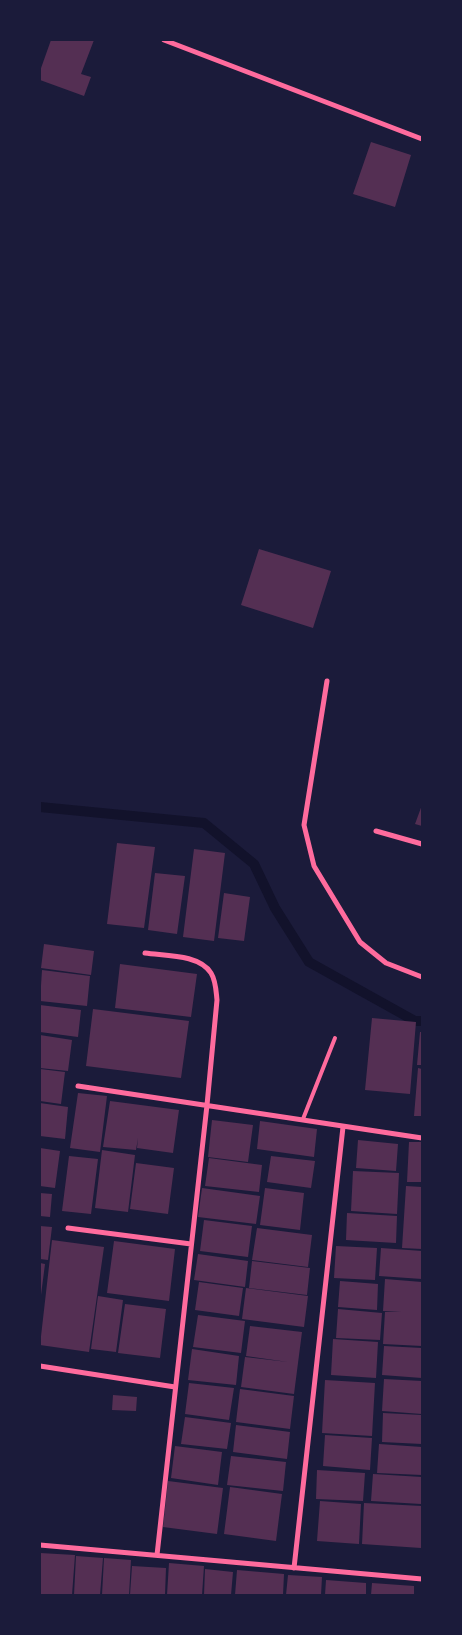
<!DOCTYPE html>
<html>
<head>
<meta charset="utf-8">
<style>
  body { margin:0 }
  #map { position:relative; width:462px; height:1635px; overflow:hidden; background:#1b1b3a; font-family:"Sofia Sans Condensed",sans-serif }
  canvas { display:block }
  .frame { position:absolute; inset:0; border:41px solid #1b1b3a; pointer-events:none }
</style>
</head>
<body>
<div id="map">
<canvas width="462" height="1635"></canvas>
<div class="frame"></div>
</div>
<script>
const c = document.querySelector('canvas').getContext('2d');
c.lineJoin = 'round';
function strokePath(path, color, width, dash) {
  c.strokeStyle = color;
  c.lineWidth = width;
  c.lineCap = dash ? 'butt' : 'round';
  c.setLineDash(dash || []);
  c.stroke(path);
}
function fill(path, color) {
  c.fillStyle = color;
  c.fill(path, 'evenodd');
}
strokePath(new Path2D(`
  M40 807 204 823 254 864 275 908 309 962 415 1021H422`), '#12122b', 10);
fill(new Path2D(`
  M51 40H94L81 74 91 77 84 96 40 80V71Z
  M371 142 411 155 395 207 353 194Z
  M259 549 331 571 313 628 241 605Z
  M422 805V826L415 824Z
  M117 843 155 847 144 928 107 924Z
  M194 849 225 853 214 941 183 937Z
  M155 873 185 876 177 934 148 930Z
  M224 893 250 897 244 941 218 938Z
  M44 944 94 951 91 975 41 968Z
  M120 964 197 974 191 1017 115 1008Z
  M42 970 90 976 87 1006 40 1001Z
  M40 1005 81 1010 78 1037 40 1032Z
  M93 1009 189 1021 181 1078 86 1066Z
  M372 1018 416 1022 410 1094 365 1090Z
  M420 1032H422V1065H417Z
  M40 1035 72 1040 68 1071 40 1068Z
  M418 1068 422 1069V1116H414Z
  M40 1069 65 1072 61 1104 40 1101Z
  M78 1093 107 1096 100 1152 70 1148Z
  M110 1101 179 1110 173 1153 137 1148 138 1138 136 1150 103 1147Z
  M40 1103 68 1107 65 1139 40 1136Z
  M212 1120 253 1125 248 1162 208 1157Z
  M260 1121 317 1129 314 1157 257 1149Z
  M358 1140 398 1144 396 1171 356 1168Z
  M409 1142H422V1182H407Z
  M40 1148 60 1151 55 1188 40 1186Z
  M102 1150 135 1155 128 1212 95 1208Z
  M69 1156 98 1159 91 1214 62 1211Z
  M271 1156 315 1161 311 1188 267 1182Z
  M209 1158 262 1165 259 1192 205 1186Z
  M136 1163 174 1168 168 1214 130 1209Z
  M353 1171 399 1173 397 1214 351 1211Z
  M406 1186 422 1187V1249L402 1248Z
  M202 1188 260 1196 256 1224 198 1217Z
  M265 1188 304 1193 300 1230 260 1225Z
  M40 1193 52 1194 50 1217 40 1216Z
  M347 1213 397 1216 396 1243 346 1240Z
  M204 1220 252 1226 248 1257 200 1251Z
  M40 1226 52 1227 48 1260 40 1259Z
  M257 1228 312 1235 308 1267 252 1260Z
  M52 1240 104 1247 89 1352 40 1345Z
  M114 1241 175 1249 169 1301 107 1293Z
  M336 1246 377 1248 375 1280 334 1278Z
  M381 1248 422 1251V1279L379 1276Z
  M198 1254 248 1261 245 1287 194 1280Z
  M252 1261 310 1268 307 1295 249 1288Z
  M40 1263 45 1264 41 1295H40Z
  M385 1279 422 1282V1346L383 1344 385 1312H401L383 1311Z
  M340 1281 378 1284 377 1310 338 1307Z
  M199 1282 243 1288 239 1316 195 1310Z
  M246 1288 308 1296 304 1327 242 1319Z
  M98 1296 123 1300 116 1352 91 1349Z
  M125 1304 166 1309 160 1358 118 1353Z
  M338 1309 382 1313 380 1340 336 1338Z
  M198 1315 245 1321 241 1353 193 1347Z
  M250 1326 302 1332 294 1394 241 1387 245 1357 288 1362 246 1356Z
  M333 1339 378 1342 376 1378 331 1375Z
  M384 1346 422 1348V1378L382 1375Z
  M192 1349 239 1356 236 1385 188 1380Z
  M384 1379 422 1381V1414L382 1411Z
  M325 1380 375 1383 372 1436 322 1433Z
  M189 1383 234 1388 229 1420 185 1414Z
  M240 1389 294 1396 290 1429 236 1422Z
  M113 1395 137 1397 136 1411 112 1410Z
  M383 1413 422 1415V1444L382 1442Z
  M185 1417 231 1423 227 1449 181 1444Z
  M236 1425 290 1432 287 1459 233 1452Z
  M325 1435 372 1438 370 1470 323 1466Z
  M379 1444 422 1447V1475L377 1473Z
  M175 1446 222 1452 218 1485 171 1478Z
  M231 1456 286 1462 283 1491 227 1485Z
  M317 1470 365 1473 363 1501 316 1499Z
  M373 1474 422 1477 421 1504 371 1501Z
  M168 1481 223 1488 217 1534 163 1527Z
  M230 1487 282 1494 276 1541 224 1534Z
  M320 1501 361 1504 359 1544 317 1541Z
  M364 1503 422 1506 421 1548 362 1544Z
  M40 1553 75 1555 72 1595H40Z
  M76 1556 103 1558 100 1595H74Z
  M104 1558 131 1560 129 1595H102Z
  M169 1563 204 1566 202 1595H167Z
  M132 1566 166 1568 165 1595H130Z
  M205 1569 233 1572 231 1595H204Z
  M237 1570 284 1574 283 1595H235Z
  M288 1575 322 1577 321 1595H286Z
  M326 1580 366 1583V1595H325Z
  M372 1583 414 1586V1595H371Z`), '#542f53');
strokePath(new Path2D(`
  M303 1119 335 1038`), '#ff6b9d', 4);
strokePath(new Path2D(`
  M164 40 422 139
  M327 681 304 825 314 866 360 942 386 963 422 977
  M376 831 422 844
  M145 953C165 956 199 954 211 973 216 981 216 991 217 1000L207 1105 157 1555
  M78 1086 422 1138
  M68 1228 191 1244
  M40 1366 175 1387
  M40 1545 422 1579
  M294 1568 343 1127`), '#ff6b9d', 5);
</script>
</body>
</html>
